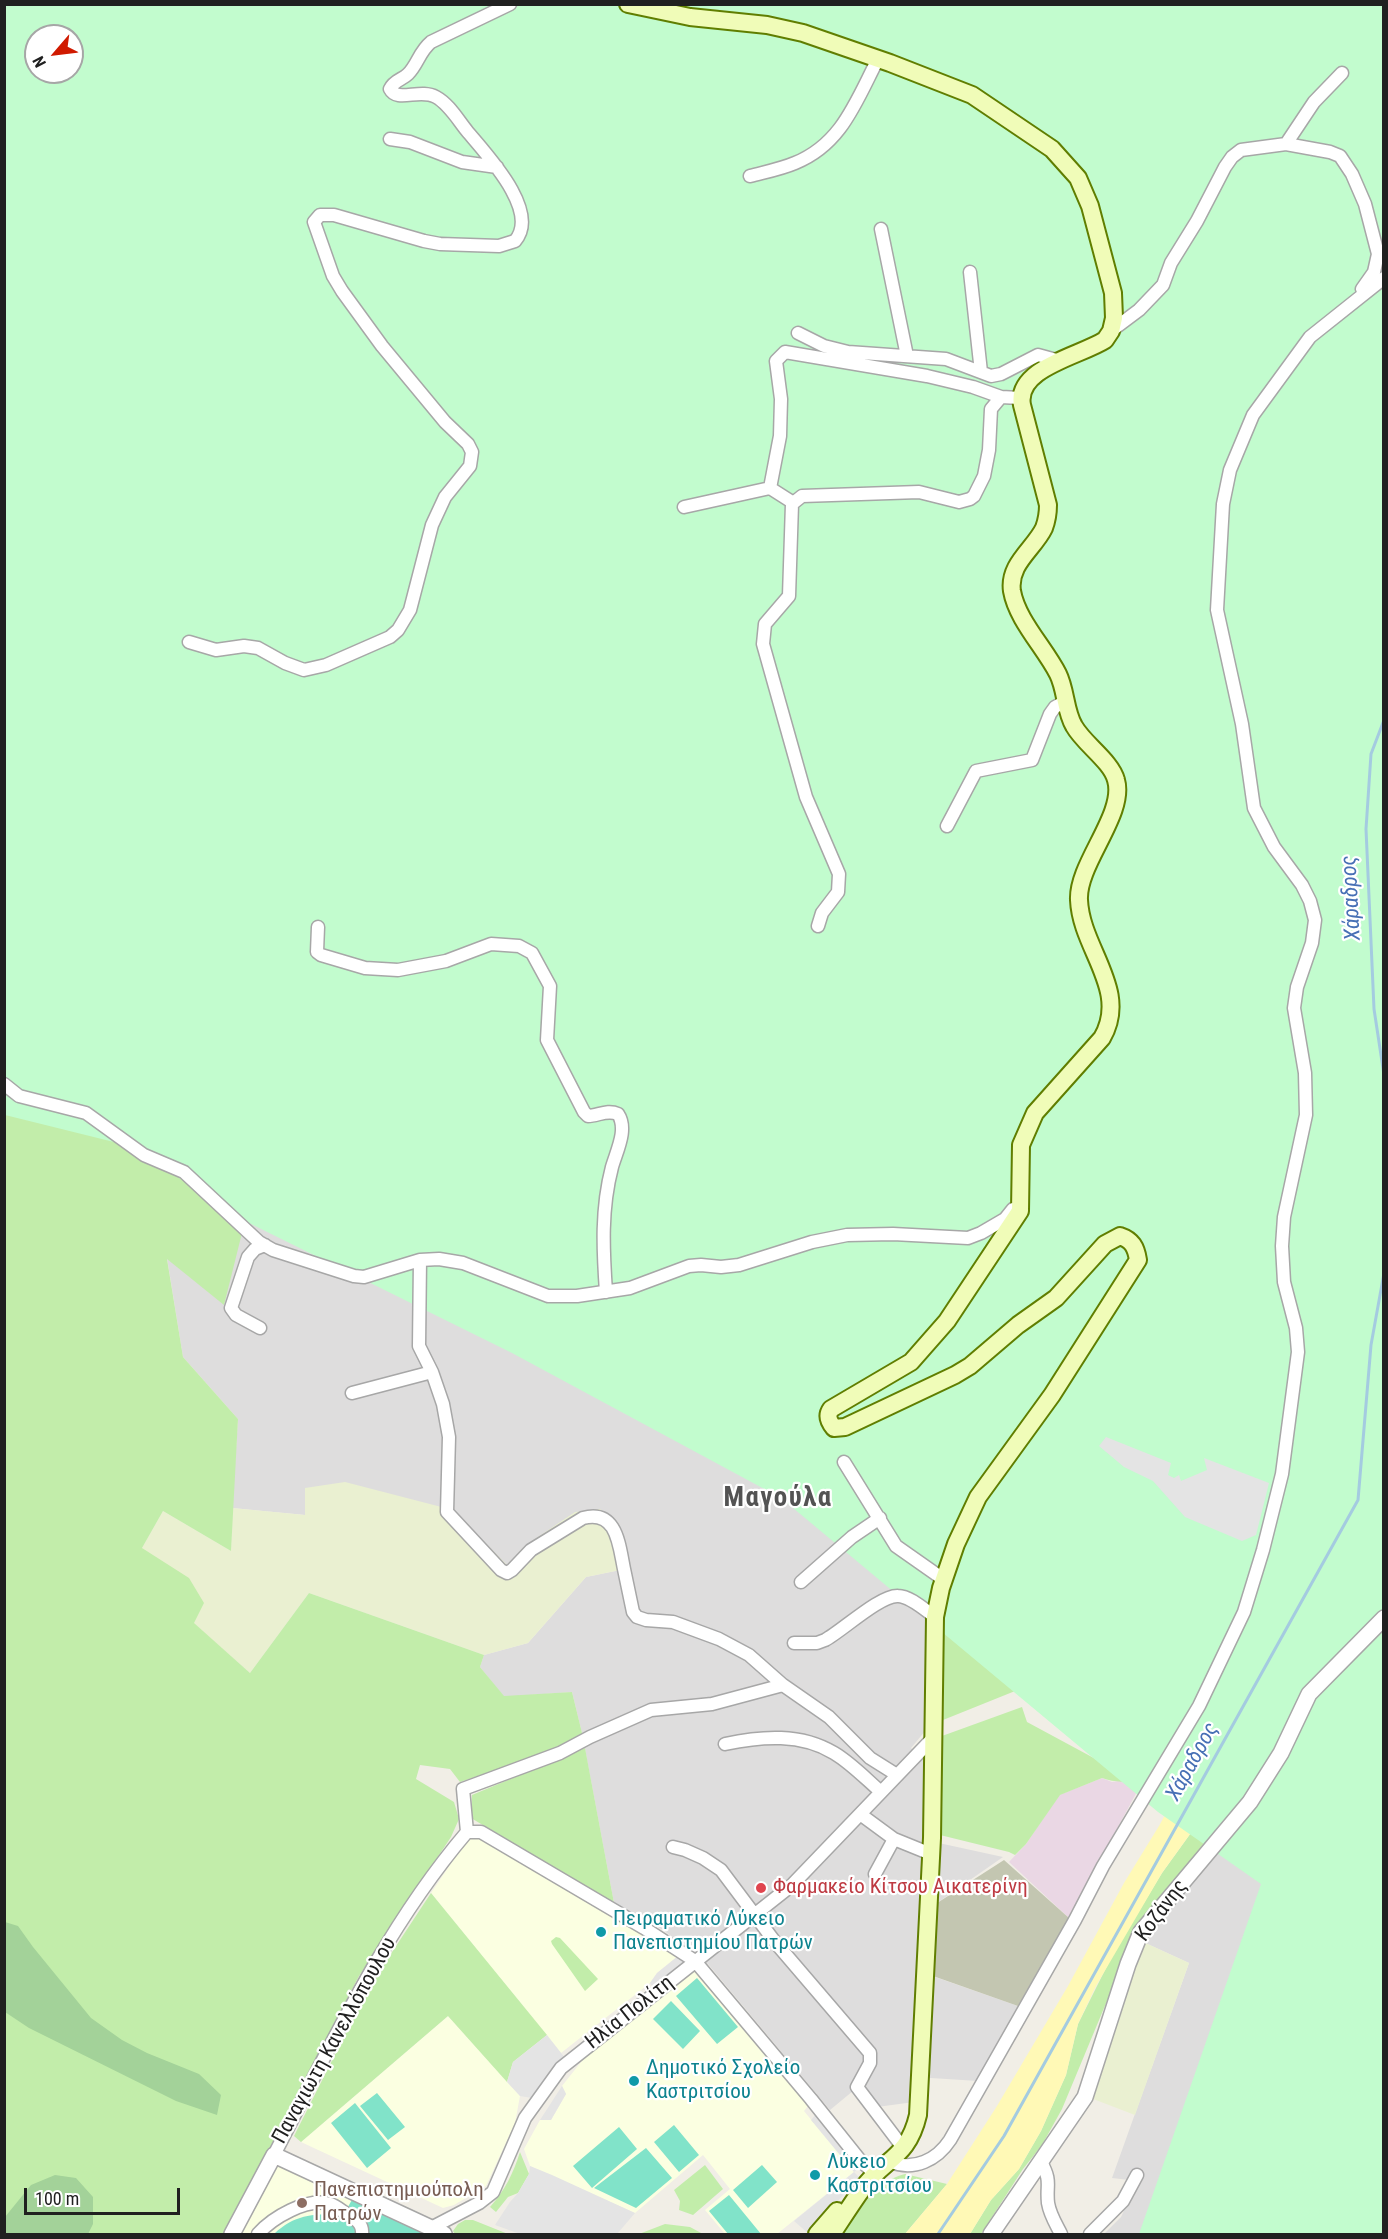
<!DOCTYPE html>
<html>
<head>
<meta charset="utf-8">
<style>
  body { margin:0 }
  #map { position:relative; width:1388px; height:2239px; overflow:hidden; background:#f1eee6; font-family:"Roboto Condensed",sans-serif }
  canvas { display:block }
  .frame { position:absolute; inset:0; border:6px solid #202020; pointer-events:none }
  .north { position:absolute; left:24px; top:24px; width:60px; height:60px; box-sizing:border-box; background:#fff; border:2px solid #a6a6a6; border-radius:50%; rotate:242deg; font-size:16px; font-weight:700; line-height:24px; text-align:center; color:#202020 }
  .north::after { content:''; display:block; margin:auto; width:21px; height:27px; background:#d01a00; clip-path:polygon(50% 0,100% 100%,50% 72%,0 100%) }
  .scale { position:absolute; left:24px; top:2188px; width:156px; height:27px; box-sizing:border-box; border:3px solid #202020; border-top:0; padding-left:8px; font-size:18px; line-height:21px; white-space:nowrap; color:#202020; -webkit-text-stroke:4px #fff; paint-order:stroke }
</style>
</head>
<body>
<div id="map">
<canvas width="1388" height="2239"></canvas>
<div class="frame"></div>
<div class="north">N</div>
<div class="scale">100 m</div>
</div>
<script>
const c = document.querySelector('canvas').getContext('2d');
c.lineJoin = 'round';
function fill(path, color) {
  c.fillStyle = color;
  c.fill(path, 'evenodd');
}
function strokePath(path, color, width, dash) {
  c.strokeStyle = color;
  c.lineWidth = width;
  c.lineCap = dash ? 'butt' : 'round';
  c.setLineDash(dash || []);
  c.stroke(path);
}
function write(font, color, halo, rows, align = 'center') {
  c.font = font + ' "Roboto Condensed",sans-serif';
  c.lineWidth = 4.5;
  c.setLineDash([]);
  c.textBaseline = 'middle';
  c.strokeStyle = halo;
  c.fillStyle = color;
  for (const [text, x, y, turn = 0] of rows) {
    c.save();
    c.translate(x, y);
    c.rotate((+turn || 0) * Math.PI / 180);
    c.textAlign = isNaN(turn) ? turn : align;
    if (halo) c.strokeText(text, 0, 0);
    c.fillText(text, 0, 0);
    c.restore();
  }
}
fill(new Path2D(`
  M230 1075 928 1609 926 1730 911 1748 924 1760 925 1840 1003 1857 934 1905 918 1971 1018 2006 978 2081 915 2077 914 2102 877 2107 859 2086 830 2110 708 1964 663 1930 614 1903 582 1733 572 1692 504 1697 480 1667 484 1655 528 1643 586 1577 630 1568 526 1545 507 1565 453 1510 305 1515 232 1508 238 1419 183 1357 167 1258 224 1304Z
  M1279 1786 1293 2234H1104L1121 2217 1138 2181 1112 2178 1189 1963 1141 1941 1246 1813Z`), '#dedddd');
fill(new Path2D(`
  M1102 1778 1112 1782 1124 1780 1139 1788 1069 1918 1009 1862 1026 1844 1059 1795Z`), '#ead7e4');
fill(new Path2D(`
  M480 1836 558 1884 678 1956 657 1973 650 1983 561 2053 431 1893 467 1840Z
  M695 1971 808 2106 804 2111 854 2172 777 2234H725L705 2210 730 2189 703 2155 635 2213 530 2166 524 2149 540 2120H551L566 2094 562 2086 589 2052Z
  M448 2016 520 2096 515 2123 486 2186 454 2205 443 2208 301 2142Z
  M266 2158 430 2234H225Z`), '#fbffe1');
fill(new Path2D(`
  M1004 1860 1069 1918 1018 2006 933 1976 934 1905Z`), '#c3c6b1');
fill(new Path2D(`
  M345 1482 453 1510 507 1565 526 1545 575 1512 600 1509 619 1528 630 1568 586 1577 528 1643 484 1655 309 1593 250 1673 193 1623 142 1548 163 1511 231 1551 232 1508 305 1515V1488Z
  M1141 1941 1189 1963 1135 2115 1088 2097Z`), '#eaf0d1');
fill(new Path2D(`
  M474 4 131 1146 245 1221 224 1305 167 1259 183 1357 238 1419 231 1551 163 1511 142 1548 189 1578 204 1603 194 1623 250 1673 309 1593 484 1655 480 1667 504 1696 572 1692 583 1737 523 1761 460 1782 450 1769 420 1765 416 1779 454 1802 459 1819 451 1837 359 1976 225 2234H5L4 5ZM36 36H72V72H36Z
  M944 1620 1035 1683 943 1720Z
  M1022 1707 1027 1722 1142 1784C1128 1781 1115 1783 1102 1778L1060 1795 1026 1844 1015 1855 1009 1852 940 1835 942 1736Z
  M585 1748 614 1903 471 1818 472 1795Z
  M1247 1790 1139 1924 1062 2109 1042 2145 1023 2169 981 2234H970L991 2200 1019 2169 1041 2131 1066 2075 1078 2024 1114 1952 1162 1873 1193 1830Z
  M431 1893 547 2035 513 2062 507 2082 448 2016 301 2142 294 2136 369 1987Z
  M556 1937 560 1938 598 1979 585 1991 552 1944 551 1941Z
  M520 2152 529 2174 518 2193 508 2197 496 2212 490 2207C505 2190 513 2174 520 2152Z
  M705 2165 723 2189 693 2215 679 2210 680 2201 674 2190Z
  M905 2174 947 2184 905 2234H843C862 2208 872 2183 905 2174Z
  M465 2220H473L508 2234H455L453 2231 458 2224Z
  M665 2224 690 2227 703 2234H639Z`), '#c2edaa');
fill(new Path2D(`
  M5 1922 18 1926 33 1947 91 2018 122 2040 147 2053 199 2074 221 2095 217 2115 176 2101 29 2028 5 2012Z
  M55 2175 76 2178 93 2197V2224L88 2234H5V2217L31 2185Z`), '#a3d299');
fill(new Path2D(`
  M1384 1538 1193 1830 1162 1873 1096 1986 1078 2024 1066 2075 1041 2131 1019 2169 991 2200 970 2234H905L947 2184 997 2106 1068 1986 1124 1883 1159 1826 1190 1769Z`), '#fff9b6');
fill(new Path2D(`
  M5 5H1383V2234H1139L1261 1884 1158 1812 781 1498 512 1353 245 1221 130 1146 5 1115ZM36 36H72V72H36Z`), '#c2fcce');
fill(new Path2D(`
  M697 1978 738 2027 717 2044 676 1996Z
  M671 2001 700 2031 683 2049 653 2019Z
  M377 2093 405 2127 388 2140 360 2106Z
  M355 2103 391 2148 367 2168 331 2123Z
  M674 2125 699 2155 679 2172 654 2142Z
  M619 2127 637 2149 592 2188 573 2166Z
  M646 2148 672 2178 636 2208 594 2188Z
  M762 2165 777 2182 748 2208 733 2190Z
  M729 2195 761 2234H728L709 2211Z
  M353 2198 430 2234H274C296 2213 316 2214 344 2214Z`), '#81e3c9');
fill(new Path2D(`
  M1106 1437 1171 1463 1168 1475 1174 1478 1179 1475 1181 1481 1207 1470 1204 1458 1269 1483 1256 1535 1242 1541 1185 1517 1153 1481 1124 1467 1099 1446Z
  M678 1956 687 1961 654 1989 650 1983 657 1973Z
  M547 2035 565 2058 532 2098 520 2096 507 2082 513 2062Z
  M562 2086 566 2094 551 2120H540Z
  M816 2114 860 2168 854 2172 859 2177 809 2234 794 2221 854 2172 811 2120Z
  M530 2166 552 2175 635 2213 617 2234H520L495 2225 510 2202 518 2193 529 2174Z`), '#e4e4e4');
strokePath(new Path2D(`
  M1384 720 1371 754 1366 829 1374 1009 1384 1075
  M938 2234 1004 2136 1358 1500 1371 1345 1384 1273`), '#a4cbe0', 3);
const minor = new Path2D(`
  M390 139 410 142 462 162 497 167
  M1286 144 1314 102 1342 73
  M750 176C765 172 781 169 795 163 842 144 856 101 878 59
  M881 229 907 356
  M970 272 981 372
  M1111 331 1139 310 1163 285 1171 263 1197 221 1225 167 1232 157 1241 150 1286 144 1330 152 1340 156 1352 174 1365 204 1378 254 1374 272 1362 289
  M798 333 824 346 848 352 946 359 991 376 1001 374 1038 355 1060 361
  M770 488 780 436 781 399 776 361 785 352 927 376 973 387 1001 397 1020 398
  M684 507 770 488 792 502
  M189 642 216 650 244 646 258 648 285 663 304 670 326 665 390 637 398 630 410 610 432 525 445 497 470 466 472 452 468 444 445 422 382 346 342 291 333 276 314 222 320 215H334L424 241 440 244 499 246 515 241C541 211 486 154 467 131 458 120 449 104 436 97 420 88 397 103 390 89 394 80 402 80 408 74 418 64 419 52 431 42L510 4
  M947 826 976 771 1032 760 1050 714 1055 707 1066 701
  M818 926 822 913 838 892 839 874 806 797 763 644 765 624 789 596 792 504 802 496 919 492 959 502 970 499 974 496 984 476 989 450 991 409 1001 397
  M318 927 317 952 321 955 365 968 398 970 446 961 491 944 519 946 532 953 550 986 547 1040 584 1112 588 1116C598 1116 607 1109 618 1114 628 1129 617 1150 612 1167 601 1209 603 1249 606 1292
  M4 1084 19 1096 86 1113 144 1155 184 1172 259 1242 273 1250 354 1276 364 1277 420 1260 439 1259 463 1263 548 1296H577L630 1288 689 1266 701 1265 721 1267 739 1265 812 1242 847 1235 893 1234 968 1238 981 1233 1005 1219 1013 1209
  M260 1328 236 1315 231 1308 248 1257 255 1249 265 1245
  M432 1372 443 1404 449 1437 447 1512 501 1570 507 1573 512 1570 531 1550 583 1518C617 1509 619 1545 624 1569 627 1583 630 1598 633 1612L637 1617 646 1620 673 1622 719 1639 749 1655 783 1685
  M352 1393 432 1372 419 1346 420 1260
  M844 1462 896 1546 943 1579
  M801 1582 852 1537 880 1518
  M794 1643H817L825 1640C842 1631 880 1595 898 1596 910 1596 925 1610 935 1617
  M725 1744C762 1736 801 1733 834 1753 851 1763 866 1779 881 1792
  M860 1814 894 1839 875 1874
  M467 1832H481L644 1928 695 1961 811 2099 859 2159 876 2175
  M894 1839 931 1854
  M673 1847 685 1850 703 1858 721 1870 775 1942 870 2053V2063L857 2087 904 2149
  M274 2155C332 2043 385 1928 467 1832L463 1789 560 1753 590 1737 651 1710 712 1704 783 1685 829 1717 870 1758 897 1775
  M891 2162C914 2171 937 2160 950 2140L1075 1920 1103 1866 1199 1706 1244 1612 1263 1550 1282 1474 1298 1352 1296 1328 1284 1282 1282 1246 1284 1217 1306 1115 1305 1073 1294 1008 1297 987 1312 943 1315 920 1310 901 1302 885 1274 847 1254 808 1242 724 1217 610 1223 504 1230 470 1253 415 1310 337 1384 278
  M1041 2162C1052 2182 1046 2184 1048 2203 1050 2215 1056 2224 1061 2234
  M431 2228 479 2203 493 2192 525 2118 561 2068 792 1885 933 1738
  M258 2234C272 2218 307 2197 330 2204 337 2206 344 2213 350 2216 358 2221 363 2225 362 2234
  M1090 2234 1123 2201 1137 2175`);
const tertiary = new Path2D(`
  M232 2234 274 2155 444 2234
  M991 2234 1085 2097 1128 1964 1141 1932 1250 1802 1281 1753 1309 1694 1384 1618`);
const secondary = new Path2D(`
  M628 4 690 17 767 25 803 33 890 63 972 95 1052 149 1078 178 1090 206 1113 293 1114 318 1111 331 1105 340C1080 356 1015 368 1022 405L1048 505C1048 513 1047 520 1044 528 1034 549 1008 564 1012 591 1017 620 1045 648 1058 674 1066 690 1065 711 1074 726 1084 744 1111 761 1116 780 1126 814 1077 864 1079 900 1081 949 1130 990 1102 1038L1035 1113 1021 1145 1020 1211 947 1321 911 1362 831 1409C826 1416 829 1422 834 1428L845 1427 955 1375 970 1366 1018 1325 1056 1298 1105 1244 1120 1236C1132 1240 1136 1247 1138 1260L1052 1395 978 1497 956 1544 941 1588 935 1617 932 1838 918 2115C908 2158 885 2158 863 2188 852 2203 842 2219 832 2234
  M817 2234 837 2211`);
strokePath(minor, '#a7a7a7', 15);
strokePath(tertiary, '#a7a7a7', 18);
strokePath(secondary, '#607e00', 20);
strokePath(minor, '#fff', 12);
strokePath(tertiary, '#fff', 15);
strokePath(secondary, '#f0fcb8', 16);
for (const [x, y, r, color] of [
  [761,1888,6,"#e0444e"],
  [601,1932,6,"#0f9aa8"],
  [634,2081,6,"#0f9aa8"],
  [815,2175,6,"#0f9aa8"],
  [302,2203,6,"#8d6e63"]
]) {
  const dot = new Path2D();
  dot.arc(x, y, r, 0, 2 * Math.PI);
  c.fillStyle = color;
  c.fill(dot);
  strokePath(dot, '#fff', 2);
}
write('21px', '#be3a42', '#fff', [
  ["Φαρμακείο Κίτσου Αικατερίνη",773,1888]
], 'left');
write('21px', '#202020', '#fff', [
  ["Κοζάνης",1162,1911,-53],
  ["Ηλία Πολίτη",630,2013,-38],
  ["Παναγιώτη Κανελλόπουλου",335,2041,-61]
]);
write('21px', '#0d838f', '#fff', [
  ["Πειραματικό Λύκειο",613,1920],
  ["Πανεπιστημίου Πατρών",613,1944],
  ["Δημοτικό Σχολείο",646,2069],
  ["Καστριτσίου",646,2093],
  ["Λύκειο",827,2163],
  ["Καστριτσίου",827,2187]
], 'left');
write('21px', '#785e54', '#fff', [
  ["Πανεπιστημιούπολη",314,2191],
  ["Πατρών",314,2215]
], 'left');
write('italic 22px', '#4770b5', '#fff', [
  ["Χάραδρος",1352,898,-93],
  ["Χάραδρος",1193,1762,-61]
]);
c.letterSpacing = '1.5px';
write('bold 27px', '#535353', '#fff', [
  ["Μαγούλα",778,1499]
]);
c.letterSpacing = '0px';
</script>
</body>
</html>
